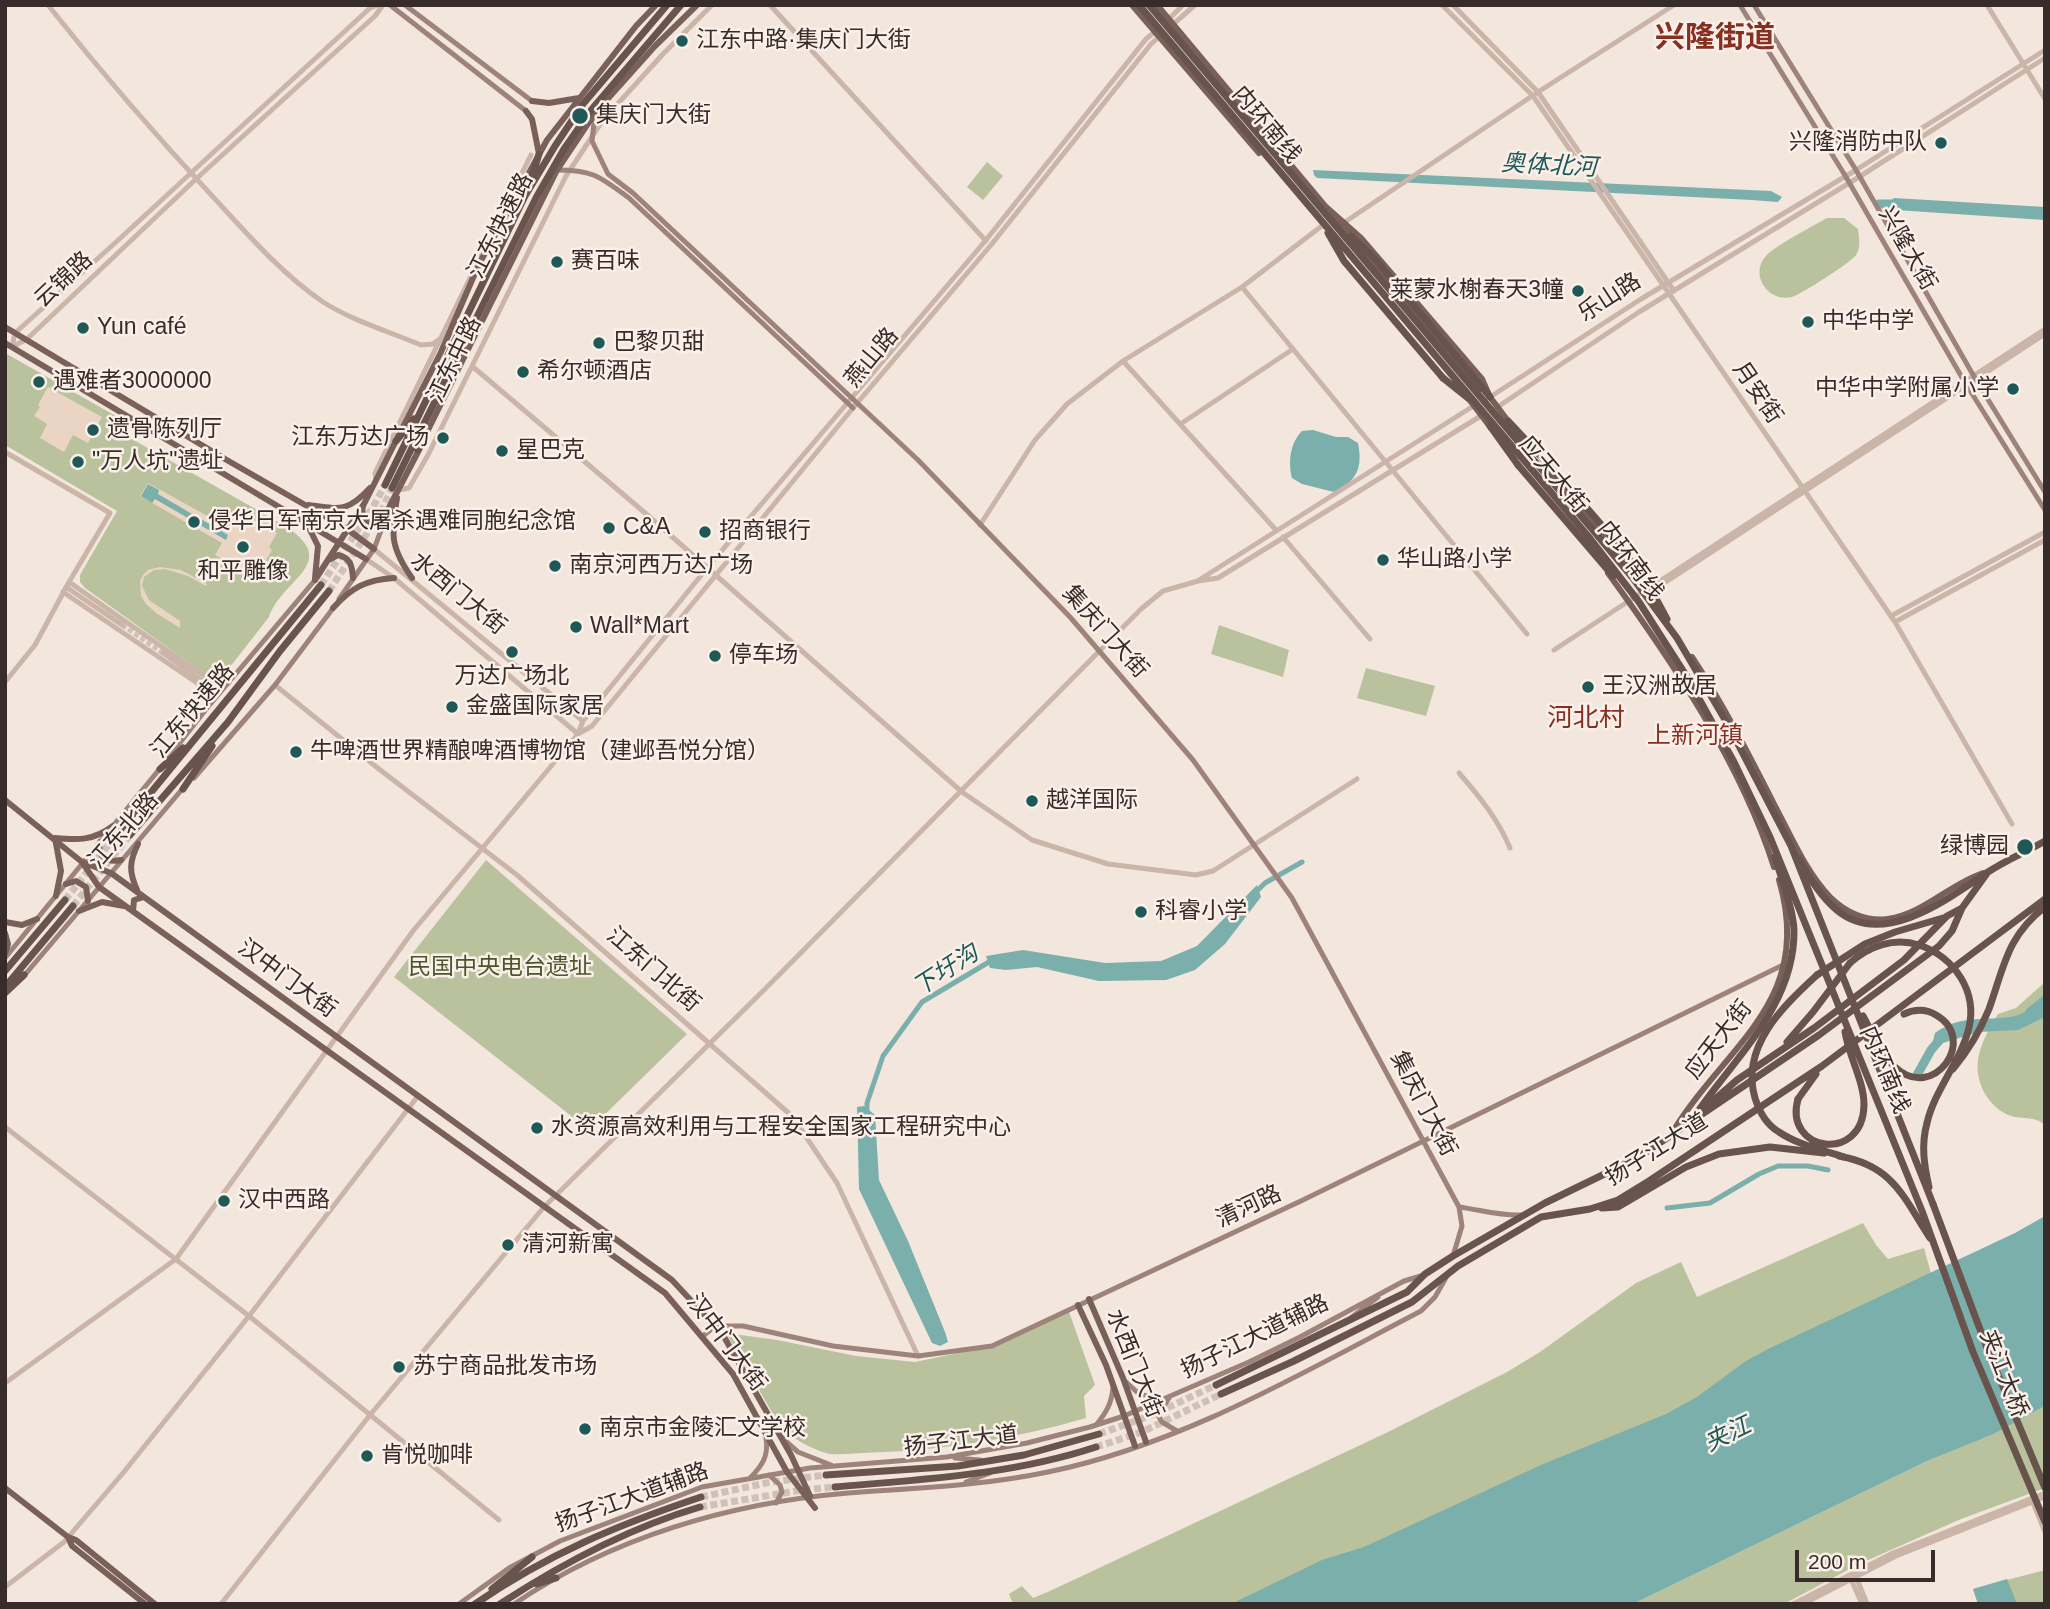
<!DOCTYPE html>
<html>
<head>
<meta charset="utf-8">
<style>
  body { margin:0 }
  #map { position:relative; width:2050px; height:1609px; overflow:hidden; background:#f2e6dd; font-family:Arial,sans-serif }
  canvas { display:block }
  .frame { position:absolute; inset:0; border:7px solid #372c29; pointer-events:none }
  .scale { position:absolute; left:1795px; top:1550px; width:140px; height:32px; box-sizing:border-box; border:4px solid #372c29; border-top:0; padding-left:9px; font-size:21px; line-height:24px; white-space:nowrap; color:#372c29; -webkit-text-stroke:5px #faf0e9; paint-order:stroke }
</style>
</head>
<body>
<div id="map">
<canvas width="2050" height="1609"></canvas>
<div class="frame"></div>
<div class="scale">200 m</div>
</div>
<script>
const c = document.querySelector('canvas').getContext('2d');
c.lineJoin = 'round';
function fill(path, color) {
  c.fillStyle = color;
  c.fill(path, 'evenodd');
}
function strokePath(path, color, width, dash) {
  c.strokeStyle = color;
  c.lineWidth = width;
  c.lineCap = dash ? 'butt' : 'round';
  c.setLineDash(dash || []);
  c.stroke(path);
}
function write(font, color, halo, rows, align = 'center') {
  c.font = font + ' Arial,"Noto Sans SC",sans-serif';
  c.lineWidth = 5;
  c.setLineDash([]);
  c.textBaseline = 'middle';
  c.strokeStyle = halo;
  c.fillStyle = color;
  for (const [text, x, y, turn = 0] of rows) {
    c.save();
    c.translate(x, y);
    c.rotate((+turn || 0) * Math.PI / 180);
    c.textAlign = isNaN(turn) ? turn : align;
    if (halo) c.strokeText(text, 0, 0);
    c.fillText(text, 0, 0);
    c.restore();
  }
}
fill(new Path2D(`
  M987 162 1003 176 983 200 967 187Z
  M1827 218H1844L1858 229C1859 239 1861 247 1856 255 1852 262 1800 295 1792 297 1768 303 1749 274 1766 256 1776 245 1813 226 1827 218Z
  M5 353 128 423 123 434 282 524C344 563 283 577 269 617L219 681 213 680 85 588 80 582V575L117 511 5 445Z
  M1219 625 1289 650 1283 677 1211 654Z
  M1366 668 1435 686 1426 716 1357 698Z
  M486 860 687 1034 589 1130 394 977Z
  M2045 982V1125C2034 1115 2020 1120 2008 1115 1999 1111 1992 1104 1987 1097 1968 1067 1981 1042 1998 1014L2016 1008Z
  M1863 1223 1876 1245 1888 1259 1924 1248 1933 1281 1769 1373 1262 1604H1013L1009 1594 1022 1586 1033 1598 1050 1591 1386 1433 1507 1372 1540 1352 1636 1283 1681 1262 1697 1297Z
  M1068 1309 1095 1385 1084 1396 1086 1418C1014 1439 939 1451 863 1453 852 1453 837 1456 826 1453 809 1448 792 1438 780 1426L726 1333 777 1340 856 1356 915 1362 992 1346Z
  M2045 1406V1488L1961 1519 1859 1564 1784 1604H1633L1925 1462 1994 1434Z
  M2045 1570V1604H1978L1973 1589Z`), '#b9c29c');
fill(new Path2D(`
  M48 387 102 417 97 426 93 424 88 433 92 436 88 443 73 435 64 452 40 438 47 424 34 416 40 407 38 405Z
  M148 483 229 528 239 512 277 533 269 547 272 550 261 569 255 566 250 574 215 555 222 543 140 496Z
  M160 567 181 570 207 584 206 586 188 576 165 569 154 570 144 577 142 586 149 600 180 621V628L156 613 146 604 141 596 140 581 143 575 148 570Z`), '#ead5c4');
fill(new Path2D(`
  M1313 170 1771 191 1782 197 1778 202 1752 200 1317 178 1314 175Z
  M1894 198 2045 207V220L1896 210 1887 204Z
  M1313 430 1336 437H1348L1358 443C1363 468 1357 481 1334 492L1302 484 1292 478C1288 462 1290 443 1302 431Z
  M148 484 159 490 158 494 228 535 226 540 155 499 152 503 141 496Z
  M1257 885 1261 897 1225 944 1195 970 1166 980 1099 981 1037 967 1006 970 990 968 986 956 1023 950 1105 963 1161 961 1197 946Z
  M2045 1002V1017L2018 1030 1979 1032 1936 1045 1933 1041 1935 1033C1963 1013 1984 1022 2015 1016 2025 1013 2035 1007 2045 1002Z
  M864 1106 875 1115 879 1180 908 1241 945 1332 948 1342 940 1346 932 1343 859 1189 857 1107Z
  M2045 1216V1406L1994 1434 1925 1462 1633 1604H1231L1322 1560 1364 1547 1541 1465 1666 1414 1697 1397 1746 1361 1768 1349 2015 1233Z
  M2007 1579 2017 1604H1978L1973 1589Z`), '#7bafac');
strokePath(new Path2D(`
  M1254 894 1265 883 1302 862
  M867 1114V1103L883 1056 922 1002 994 959
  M1667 1208 1710 1203 1759 1174 1778 1166H1808L1828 1170`), '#7bafac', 5);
strokePath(new Path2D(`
  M1879 204H1896
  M2030 1012 2045 1000
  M1917 1075 1931 1050 1943 1036`), '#7bafac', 9);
strokePath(new Path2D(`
  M122 625 163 653`), '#cdc1b9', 5, [5, 2.5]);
strokePath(new Path2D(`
  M321 585 373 507 385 485
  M329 591 381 512 392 488
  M65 900 121 829
  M73 906 130 835
  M1099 1434 1152 1415 1216 1385
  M1096 1447 1142 1432 1221 1394
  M701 1497 771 1482 826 1475
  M700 1507 802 1490 835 1487`), '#cdc1b9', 7, [7, 3.5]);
strokePath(new Path2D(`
  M48 5C101 72 157 137 215 199 248 235 282 274 323 302 351 320 390 332 421 345L433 344 441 338
  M770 5 986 241
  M1442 5 1533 96 1895 622 2012 824
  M1453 5 1538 92 1674 291
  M1987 5 2045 99
  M1167 21 1183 5
  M1170 27 1195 5
  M1345 222 1538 92 1674 5
  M481 255 531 155
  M1242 287 1527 634
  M12 347 27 339 196 179 375 16 383 5
  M12 347 15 333 115 243 370 8 378 5
  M1123 361 1276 530
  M472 366 644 512 962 792 1032 840 1108 864 1196 875 1213 871 1357 779
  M1487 399 1641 299 1856 170 2045 50
  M1496 408 1639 312 1859 177 2045 58
  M1182 423 1293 349
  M5 452 110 513 69 582 35 645 5 682
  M376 481 375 473 472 274
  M398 490 409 488 428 455 566 176 603 120 663 54 712 5
  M980 525 1035 440 1067 404 1123 361 1242 287 1323 225
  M1283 537 1370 639
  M374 549 583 721
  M366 559 394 578 578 734
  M1199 580 1475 405
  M69 582 214 683
  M66 587 122 625
  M1646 590 2045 329
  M63 592 203 687 209 696
  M1649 593 2045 334
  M1891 616 2045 532
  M1895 622 2045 540
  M1554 650 1638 595
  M163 653 202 681 228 684
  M275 685 379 769 517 875 792 1116 837 1183 918 1356
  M578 734 592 726 853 408 991 245 1151 44 1160 36
  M1459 773C1479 796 1498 819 1510 848
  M5 1127 249 1316 499 1520
  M5 1383 176 1259 413 931 578 734 583 721 707 568 986 240 1146 39 1157 30
  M2032 1500 2045 1532
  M1855 1574 1867 1604
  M1850 1577 1862 1604
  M5 1587 64 1542 123 1473 249 1316 418 1096
  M221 1604 370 1415 544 1207 765 989 1141 609 1163 591 1198 581 1218 578 1484 414
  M1793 1604 1893 1553 2045 1493
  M1803 1604 1896 1556 2045 1497`), '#cbb4a8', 5);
strokePath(new Path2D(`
  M390 5 526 111
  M405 5 532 101
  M1740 5 1846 177 1964 381 2045 510
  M1754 5 1856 170 1976 380 2045 492
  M595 113 592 141 608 174 633 193 918 460 1070 617 1193 760 1292 898 1459 1207 1462 1226 1453 1256
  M557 170C594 170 600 177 629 198L853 408
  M339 599 374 549 385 520
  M168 758 207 708 315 580
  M194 778 275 685 334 607
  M5 958 162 766
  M23 977 184 787
  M1459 1207C1481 1210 1500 1216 1521 1215
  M1352 1317 1378 1297
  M703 1336 715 1326H743L833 1346 918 1356 992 1346 1303 1200 1785 964
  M1126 1382 1138 1393 1159 1400
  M1169 1398 1158 1415 1162 1422 1177 1431
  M1096 1425C1106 1413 1112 1403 1113 1387
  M782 1438 798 1452 831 1465
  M955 1458 980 1460
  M769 1475 780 1485 782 1492 776 1503
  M750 1478C762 1466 769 1456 766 1438
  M966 1482 990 1473
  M459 1604 509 1568 560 1541 702 1487 810 1468 947 1457 1027 1443 1090 1427 1124 1416 1249 1362 1300 1337 1404 1281 1424 1275
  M514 1604C613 1537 730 1503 848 1493 915 1488 981 1486 1048 1472 1180 1445 1302 1373 1421 1311L1435 1297 1447 1276`), '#9e837a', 5);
strokePath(new Path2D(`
  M1132 5 1259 153
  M1157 5 1325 206 1361 238 1482 379 1490 397 1511 425
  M532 101 549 103 579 98
  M526 111 532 119 539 154
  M1333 216 1353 240
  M1365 253 1480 389
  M5 327 225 459 347 529 374 549
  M5 343 366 559
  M1468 398 1491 428
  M424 438 557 170 595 113 655 46 697 5
  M1547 468 1649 593
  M397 498C391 534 390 547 412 578
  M308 505C339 509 347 513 370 488
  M363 506C360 518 370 527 382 521L420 448
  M309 528 318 546 315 578
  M331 559 338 555C351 558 352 566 353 578
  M1608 573C1672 661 1741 763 1774 867
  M315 580 364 504 441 352 479 264 547 140 636 26 656 5
  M333 608C352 587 366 580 394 578
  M1692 657C1723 704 1749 755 1775 806 1791 836 1806 872 1830 897 1845 912 1866 922 1888 919 1923 914 1950 884 1983 873
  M5 800 82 862 99 887 665 1293 733 1374 787 1472 815 1508
  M100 842C97 857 107 863 121 860
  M82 862 111 873 672 1280 723 1335 791 1455 810 1496
  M66 884 76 881 86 887 88 901
  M137 890C129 872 129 862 138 844
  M56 896 61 871 55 838C78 840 93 841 113 826
  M79 911 102 902 124 906
  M133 911 134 900 144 897
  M5 922 22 925 37 919
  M5 933 8 944 5 954
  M1672 1133C1726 1044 1815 1002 1779 880
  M1089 1299 1123 1378 1146 1442
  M1078 1305 1106 1365 1135 1446
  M5 1488 68 1537 76 1540 155 1604
  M68 1537 72 1546 145 1604`), '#79615a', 6);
strokePath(new Path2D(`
  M531 180 539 154
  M1461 362 1490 397
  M1443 378 1468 398
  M1508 421 1538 453
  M1490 426 1518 465
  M396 441 414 419
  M418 450 424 431
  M385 485 525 196 555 146 583 104 667 5
  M392 488 537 196 564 149 592 109 681 5
  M160 769 183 748
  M183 789 212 746
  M121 829 321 585
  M130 835 228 722 280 651 329 591
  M1799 859C1809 878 1821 897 1838 911 1884 948 1948 899 1988 872 2006 860 2026 852 2045 841
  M5 971 65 900
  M1817 975 1865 944 1895 932 1943 918
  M5 987 73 906
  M5 993 24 975
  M1787 1042 1813 1012 1850 963
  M1953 1069C1968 1051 1980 1031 1989 1009 2004 967 2007 936 2045 907
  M1798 1099 1816 1074
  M1705 1108 1737 1080 1814 1028 1904 960 1947 916 1962 908 1988 872
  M1694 1117C1733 1059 1795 1006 1794 930 1793 908 1781 878 1775 857
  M1839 1156C1894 1166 1903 1197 1930 1238
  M1933 1204 1987 1348 2045 1488
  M1602 1208 1618 1207 1686 1167 1719 1154 1770 1147 1824 1153
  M1216 1385 1407 1292 1425 1274 1453 1256 1545 1203 1623 1165 1646 1152 1819 1035 1939 946 1952 931 1962 908
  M1221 1394 1294 1361 1412 1302 1458 1266 1541 1217 1590 1209 1618 1200 1649 1181 1822 1066 2045 899
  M826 1475 958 1466 1024 1455 1099 1434
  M835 1487C924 1479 1011 1475 1096 1447
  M537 1584 556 1578
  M492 1589 532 1557
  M475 1604C548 1554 617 1525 701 1497
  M500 1604C563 1563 628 1528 700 1507`), '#68534d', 7);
strokePath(new Path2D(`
  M1139 5 1588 536 1639 602 1687 677 1734 762 1770 837 1922 1211 1973 1352 2045 1522
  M1149 5 1592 529 1632 577 1677 638 1727 723 1791 846 1933 1204
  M1328 233 1344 261 1443 378
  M1351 236 1374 258 1461 362
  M1538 453C1583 505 1636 557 1667 619
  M1518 465 1613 576
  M1850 963C1869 946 1894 937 1919 945 1937 951 1951 962 1961 978 1993 1031 1938 1074 1927 1123 1921 1145 1924 1165 1929 1187
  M1817 975C1783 1006 1740 1047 1755 1098 1759 1111 1767 1125 1779 1132 1798 1145 1823 1150 1844 1157
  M1863 1016C1873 1034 1880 1053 1895 1067 1933 1103 1979 1039 1936 1015 1926 1009 1915 1009 1904 1014
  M1798 1099C1783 1152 1863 1164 1864 1105 1864 1081 1849 1057 1845 1032`), '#68534d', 7);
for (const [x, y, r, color] of [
  [682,41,7,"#1e5957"],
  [580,116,9,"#1e5957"],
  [1941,143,7,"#1e5957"],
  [557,262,7,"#1e5957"],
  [1578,291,7,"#1e5957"],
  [1808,322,7,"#1e5957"],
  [83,328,7,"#1e5957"],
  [599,343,7,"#1e5957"],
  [523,372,7,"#1e5957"],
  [39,382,7,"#1e5957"],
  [2013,389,7,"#1e5957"],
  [93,430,7,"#1e5957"],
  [443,438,7,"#1e5957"],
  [502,451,7,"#1e5957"],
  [78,462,7,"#1e5957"],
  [194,522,7,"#1e5957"],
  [609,528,7,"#1e5957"],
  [705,532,7,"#1e5957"],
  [243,547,7,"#1e5957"],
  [1383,560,7,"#1e5957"],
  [555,566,7,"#1e5957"],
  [576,627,7,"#1e5957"],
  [512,652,7,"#1e5957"],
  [715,656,7,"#1e5957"],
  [1588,687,7,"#1e5957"],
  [452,707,7,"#1e5957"],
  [296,752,7,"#1e5957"],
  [1032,801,7,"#1e5957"],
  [2025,847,9,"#1e5957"],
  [1141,912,7,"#1e5957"],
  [537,1128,7,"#1e5957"],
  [224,1201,7,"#1e5957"],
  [508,1245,7,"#1e5957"],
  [399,1367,7,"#1e5957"],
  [585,1429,7,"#1e5957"],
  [367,1456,7,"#1e5957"]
]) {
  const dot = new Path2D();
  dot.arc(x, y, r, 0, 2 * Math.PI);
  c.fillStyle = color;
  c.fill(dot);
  strokePath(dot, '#faf0e9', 2.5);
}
write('23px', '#372c29', '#faf0e9', [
  ["江东中路·集庆门大街",696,41],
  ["集庆门大街",596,116],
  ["兴隆消防中队",1927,143,"right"],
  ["赛百味",571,262],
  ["莱蒙水榭春天3幢",1564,291,"right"],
  ["中华中学",1822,322],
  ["Yun café",97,328],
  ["巴黎贝甜",613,343],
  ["希尔顿酒店",537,372],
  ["遇难者3000000",53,382],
  ["中华中学附属小学",1999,389,"right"],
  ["遗骨陈列厅",107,430],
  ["江东万达广场",429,438,"right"],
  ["星巴克",516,451],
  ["\"万人坑\"遗址",92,462],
  ["侵华日军南京大屠杀遇难同胞纪念馆",208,522],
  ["C&A",623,528],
  ["招商银行",719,532],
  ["华山路小学",1397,560],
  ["南京河西万达广场",569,566],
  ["和平雕像",243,572,"center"],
  ["Wall*Mart",590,627],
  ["停车场",729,656],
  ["万达广场北",512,677,"center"],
  ["王汉洲故居",1602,687],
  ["金盛国际家居",466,707],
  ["牛啤酒世界精酿啤酒博物馆（建邺吾悦分馆）",310,752],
  ["越洋国际",1046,801],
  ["绿博园",2009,847,"right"],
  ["科睿小学",1155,912],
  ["水资源高效利用与工程安全国家工程研究中心",551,1128],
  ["汉中西路",238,1201],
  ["清河新寓",522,1245],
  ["苏宁商品批发市场",413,1367],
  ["南京市金陵汇文学校",599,1429],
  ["肯悦咖啡",381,1456]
], 'left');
write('23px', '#372c29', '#faf0e9', [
  ["内环南线",1266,125,50],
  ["江东快速路",501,226,-63],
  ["兴隆大街",1907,249,60],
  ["云锦路",64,280,-43],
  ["乐山路",1610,298,-33],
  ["燕山路",872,358,-50],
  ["江东中路",455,360,-64],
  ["月安街",1757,393,56],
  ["应天大街",1553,475,50],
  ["内环南线",1630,561,53],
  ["水西门大街",458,594,39],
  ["集庆门大街",1105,632,48],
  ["江东快速路",193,711,-50],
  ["江东北路",124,831,-49],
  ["江东门北街",653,970,41],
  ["汉中门大街",287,979,36],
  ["应天大街",1719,1040,-52],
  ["内环南线",1884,1070,67],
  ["集庆门大街",1423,1104,62],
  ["扬子江大道",1657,1150,-32],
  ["清河路",1249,1207,-25],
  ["扬子江大道辅路",1255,1337,-26],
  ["汉中门大街",726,1343,53],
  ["水西门大街",1134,1364,68],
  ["夹江大桥",2003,1374,68],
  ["扬子江大道",961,1442,-7],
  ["扬子江大道辅路",632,1498,-20]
]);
write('23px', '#4b562c', '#faf0e9', [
  ["民国中央电台遗址",500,968]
]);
write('italic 24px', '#1e5957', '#faf0e9', [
  ["奥体北河",1549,166,3],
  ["下圩沟",946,971,-33],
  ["夹江",1728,1435,-26]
]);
write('24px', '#872f21', '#faf0e9', [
  ["上新河镇",1695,736]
]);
write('26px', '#872f21', '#faf0e9', [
  ["河北村",1586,719]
]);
write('bold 30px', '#872f21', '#faf0e9', [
  ["兴隆街道",1715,39]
]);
</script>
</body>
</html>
